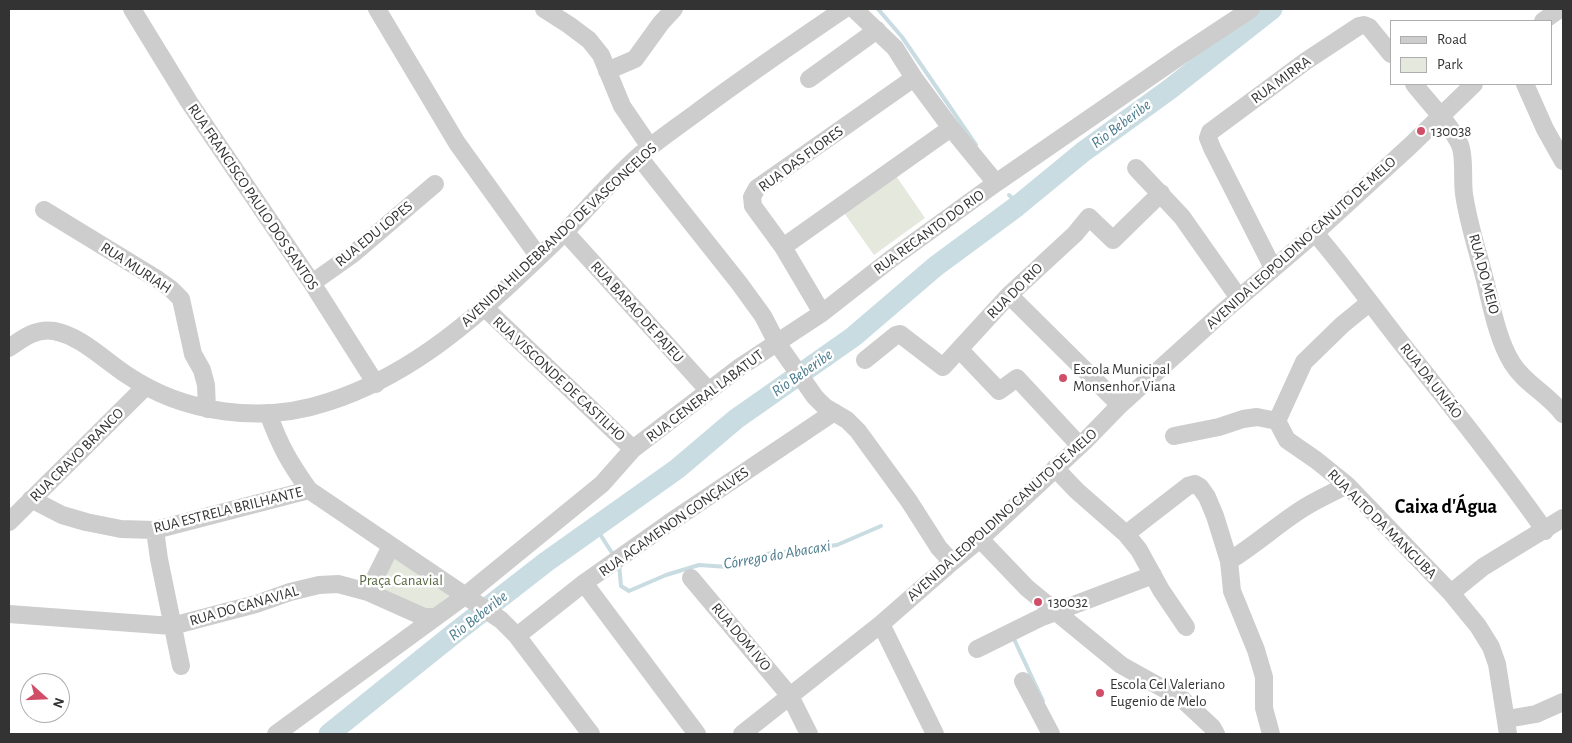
<!DOCTYPE html>
<html>
<head>
<meta charset="utf-8">
<style>
  body { margin:0 }
  #map { position:relative; width:1572px; height:743px; overflow:hidden; background:#fff; font-family:"Alegreya Sans",sans-serif }
  canvas { display:block }
  .frame { position:absolute; inset:0; border:10px solid #333; pointer-events:none }
  .legend { position:absolute; left:1390px; top:20px; width:162px; height:65px; box-sizing:border-box; background:#fff; border:1px solid #adadad; margin:0; padding:6px 9px; list-style:none; font-size:15px; color:#333 }
  .legend li { display:flex; align-items:center; gap:10px; height:25px }
  .legend b { width:25px; border:1px solid #adadad }
  .north { position:absolute; left:20px; top:673px; width:50px; height:50px; box-sizing:border-box; background:#fff; border:1px solid #adadad; border-radius:50%; rotate:110deg; font-size:14px; font-weight:700; line-height:20px; text-align:center; color:#333 }
  .north::after { content:''; display:block; margin:auto; width:18px; height:22px; background:#d14e68; clip-path:polygon(50% 0,100% 100%,50% 72%,0 100%) }
</style>
</head>
<body>
<div id="map">
<canvas width="1572" height="743"></canvas>
<div class="frame"></div>
<ul class="legend">
<li><b style="height:6px;background:#cdcdcd"></b>Road</li>
<li><b style="height:14px;background:#e4e8dd"></b>Park</li>
</ul>
<div class="north">N</div>
</div>
<script>
const c = document.querySelector('canvas').getContext('2d');
c.lineJoin = 'round';
function fill(path, color) {
  c.fillStyle = color;
  c.fill(path, 'evenodd');
}
function strokePath(path, color, width, dash) {
  c.strokeStyle = color;
  c.lineWidth = width;
  c.lineCap = dash ? 'butt' : 'round';
  c.setLineDash(dash || []);
  c.stroke(path);
}
function write(font, color, halo, rows, align = 'center') {
  c.font = font + ' "Alegreya Sans",sans-serif';
  c.lineWidth = 5;
  c.setLineDash([]);
  c.textBaseline = 'middle';
  c.strokeStyle = halo;
  c.fillStyle = color;
  for (const [text, x, y, turn = 0] of rows) {
    c.save();
    c.translate(x, y);
    c.rotate((+turn || 0) * Math.PI / 180);
    c.textAlign = isNaN(turn) ? turn : align;
    if (halo) c.strokeText(text, 0, 0);
    c.fillText(text, 0, 0);
    c.restore();
  }
}
fill(new Path2D(`
  M894 173 925 218 874 255 842 210Z
  M394 556 450 595 430 611 378 589Z`), '#e4e8dd');
strokePath(new Path2D(`
  M878 9 902 37 976 145
  M1009 195 1019 204
  M596 528 614 556
  M619 564 621 586 629 591 666 575 699 565 728 567 766 554 837 545 881 526
  M1014 639 1043 701`), '#c8dce2', 4);
strokePath(new Path2D(`
  M329 734 456 632 546 562 677 469 736 419 853 337 936 266 1016 207 1083 152 1170 89 1272 9`), '#c8dce2', 21);
strokePath(new Path2D(`
  M132 9 189 102 312 283 376 384
  M377 9 457 143 539 257
  M544 9 569 25 589 40 601 55 622 106 650 147
  M854 9 895 48 914 78 951 128 996 183
  M1543 21 1560 9
  M607 71 635 59 661 23 674 9
  M809 79 877 30
  M1414 84C1428 102 1451 125 1460 145 1465 157 1462 180 1464 194 1468 222 1477 249 1484 276 1491 303 1497 339 1512 363 1525 384 1548 394 1563 414
  M1525 84 1545 129 1563 161
  M639 157 739 283 763 316 777 343 815 397 825 407 847 420 858 431 909 501 939 548 952 562
  M1136 168 1182 217 1239 298
  M44 210 157 279 171 289 181 299 193 354 202 370 206 385 207 409
  M565 232 709 391
  M1315 233C1346 269 1373 307 1402 344 1450 405 1500 466 1545 531
  M783 247 951 128
  M1273 268 1212 148 1208 138 1210 132 1306 61 1359 26 1364 25 1369 27 1391 54
  M312 283 353 254 435 184
  M1009 295 1120 405
  M485 308 633 449
  M822 313 783 247 753 206 752 197 757 188 914 78
  M9 348C23 338 36 328 54 331 81 336 104 360 127 375 185 414 262 424 328 402 403 378 463 329 519 276 535 261 551 246 566 231 590 205 614 178 640 155 658 140 677 127 696 113 744 77 794 43 844 9
  M960 350 999 391 1017 378 1080 446
  M865 360 896 335 900 334 943 367 1009 295 1075 234 1089 217 1113 240 1161 193
  M268 413C280 446 289 462 309 490L501 620 517 636 591 734
  M1277 421 1304 362 1342 325 1369 303
  M1174 436 1219 427 1243 419 1257 417 1277 421 1287 440 1316 460 1347 485 1451 593 1478 626 1491 647 1497 664 1508 734
  M1055 468 1077 491 1126 534 1139 550 1161 590 1186 627
  M31 499 62 515 86 522 121 529 155 530 309 490
  M9 522 145 387
  M155 530 159 559 181 666
  M1126 534 1188 486 1195 484 1200 487 1207 497 1215 516 1229 561 1232 591 1256 650 1264 677V708L1271 734
  M980 539 1027 588 1121 665 1182 699 1212 727 1216 734
  M1229 561C1255 545 1277 525 1302 509 1316 500 1332 493 1347 485
  M691 578 790 696 809 734
  M584 583 697 734
  M368 592 391 546
  M1451 593 1483 567 1563 518
  M9 614 172 626 256 604 290 592 319 585 338 584 368 592 424 617H436
  M881 624 935 734
  M517 636 584 583 669 523 834 412
  M977 649 1042 617 1153 575
  M1023 681 1051 734
  M1507 719 1536 714 1563 702
  M276 734 466 595 602 484 633 449 740 367 822 313 891 259 996 183 1183 54 1251 9
  M742 734 881 624 952 562 980 539 1085 441 1120 405 1225 310 1315 233 1411 145 1474 84`), '#cdcdcd', 18);
for (const [x, y, r, color] of [
  [1421,131,5,"#d14e68"],
  [1063,378,5,"#d14e68"],
  [1038,602,5,"#d14e68"],
  [1100,693,5,"#d14e68"]
]) {
  const dot = new Path2D();
  dot.arc(x, y, r, 0, 2 * Math.PI);
  c.fillStyle = color;
  c.fill(dot);
  strokePath(dot, '#fff', 2);
}
write('15px', '#333', '#fff', [
  ["RUA MIRRA",1281,80,-36],
  ["RUA DAS FLORES",801,159,-36],
  ["RUA FRANCISCO PAULO DOS SANTOS",253,197,56],
  ["RUA RECANTO DO RIO",929,232,-36],
  ["RUA EDU LOPES",374,234,-39],
  ["AVENIDA HILDEBRANDO DE VASCONCELOS",559,235,-43],
  ["AVENIDA LEOPOLDINO CANUTO DE MELO",1301,243,-42],
  ["RUA MURIAH",136,268,33],
  ["RUA DO MEIO",1484,274,75],
  ["RUA DO RIO",1015,291,-45],
  ["RUA BARAO DE PAJEU",637,312,48],
  ["RUA VISCONDE DE CASTILHO",559,379,43],
  ["RUA DA UNIÃO",1431,381,52],
  ["RUA GENERAL LABATUT",705,396,-37],
  ["RUA CRAVO BRANCO",77,455,-45],
  ["RUA ESTRELA BRILHANTE",228,510,-14],
  ["AVENIDA LEOPOLDINO CANUTO DE MELO",1002,515,-42],
  ["RUA AGAMENON GONÇALVES",674,522,-35],
  ["RUA ALTO DA MANGUBA",1382,524,45],
  ["RUA DO CANAVIAL",244,606,-16],
  ["RUA DOM IVO",741,637,50]
]);
write('15px', '#333', '#fff', [
  ["130038",1431,131],
  ["Escola Municipal",1073,369],
  ["Monsenhor Viana",1073,386],
  ["130032",1048,602],
  ["Escola Cel Valeriano",1110,684],
  ["Eugenio de Melo",1110,701]
], 'left');
write('15px', '#5b6a45', '#fff', [
  ["Praça Canavial",401,580]
]);
write('italic 16px', '#4a7b8c', '#fff', [
  ["Rio Beberibe",1121,124,-37],
  ["Rio Beberibe",802,373,-35],
  ["Córrego do Abacaxi",777,555,-10],
  ["Rio Beberibe",478,616,-38]
]);
write('bold 20px', '#000', '#fff', [
  ["Caixa d'Água",1446,507]
]);
</script>
</body>
</html>
